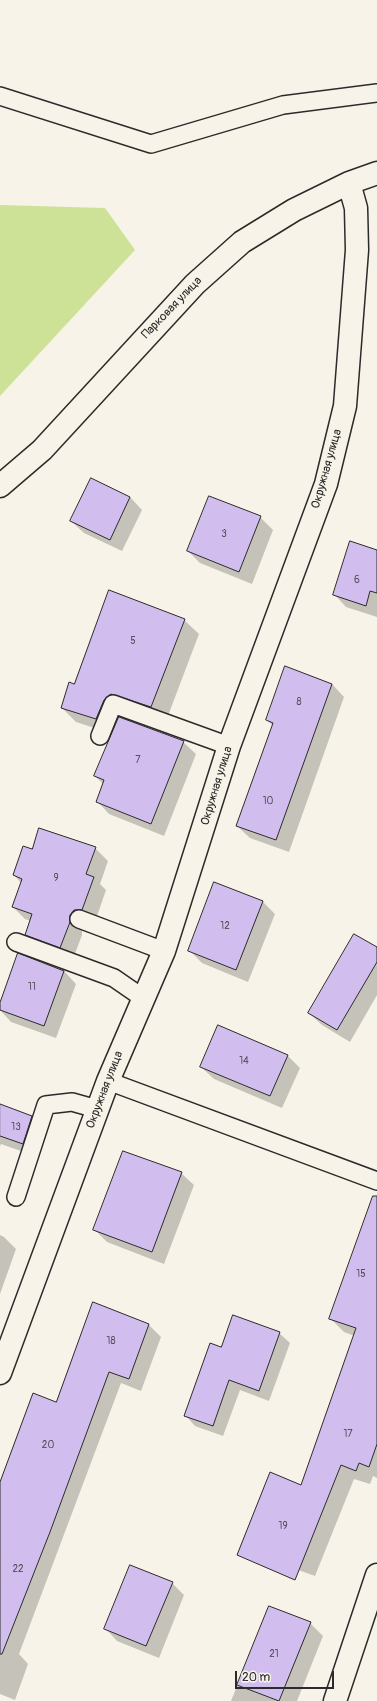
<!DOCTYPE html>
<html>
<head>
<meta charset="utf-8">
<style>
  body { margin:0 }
  #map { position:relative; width:377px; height:1701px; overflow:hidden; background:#f7f3e8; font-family:Pangolin,sans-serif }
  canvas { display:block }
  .scale { position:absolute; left:235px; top:1671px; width:99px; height:18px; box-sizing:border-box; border:2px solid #2b2b2b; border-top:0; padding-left:5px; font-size:12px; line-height:14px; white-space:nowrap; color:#2b2b2b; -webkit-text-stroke:3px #f7f3e8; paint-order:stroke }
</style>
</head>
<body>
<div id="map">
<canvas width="377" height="1701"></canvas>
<div class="scale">20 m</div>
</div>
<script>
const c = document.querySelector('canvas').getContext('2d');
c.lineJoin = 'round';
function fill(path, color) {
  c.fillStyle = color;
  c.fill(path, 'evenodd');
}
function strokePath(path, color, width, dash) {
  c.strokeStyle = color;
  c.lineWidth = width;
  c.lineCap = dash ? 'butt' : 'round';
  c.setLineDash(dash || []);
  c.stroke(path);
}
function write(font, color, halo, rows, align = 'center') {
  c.font = font + ' Pangolin,sans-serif';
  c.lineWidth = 3;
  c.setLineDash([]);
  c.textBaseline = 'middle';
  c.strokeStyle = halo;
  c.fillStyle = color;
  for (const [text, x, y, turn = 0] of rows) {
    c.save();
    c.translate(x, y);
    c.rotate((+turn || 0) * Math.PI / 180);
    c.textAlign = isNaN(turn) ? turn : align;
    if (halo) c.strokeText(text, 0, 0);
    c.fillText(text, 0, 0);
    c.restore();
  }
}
fill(new Path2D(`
  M0 205 105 208 135 250 0 396Z`), '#cee297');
fill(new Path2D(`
  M91 479 130 497 142 510 122 551 84 533 71 521Z
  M260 517 273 530 252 584 200 563 188 551Z
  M377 551V617L346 607 334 594Z
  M184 620 199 634 166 721 118 714 110 733 76 722 62 708 74 685Z
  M286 667 332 684 344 697 289 852 250 838 237 826 273 726 267 720Z
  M183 742 196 754 164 836 109 814 97 801 103 784 95 776Z
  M95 848 108 861 100 884 106 890 95 922 82 929V935L73 959 38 947 26 934 31 921 25 919 13 907 21 883 14 875 33 850Z
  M262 901 275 914 248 982 202 963 189 950Z
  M377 948V995L350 1042 322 1025 309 1013Z
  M19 955 64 971 76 984 56 1038 11 1022 0 1010Z
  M287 1055 300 1068 282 1108 214 1079 201 1067Z
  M0 1105 31 1117 44 1129 35 1156 1 1144 0 1146Z
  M181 1173 194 1185 164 1264 107 1242 95 1230Z
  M377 1230V1478L373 1476 370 1484 354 1479 315 1576 257 1555 301 1486 355 1336 344 1332 331 1319Z
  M0 1235 4 1237 16 1249 0 1294Z
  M149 1325 161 1337 141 1391 121 1383 19 1654 28 1664 15 1700 0 1694V1505L57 1403Z
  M279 1333 290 1343 269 1401 240 1390 223 1436 195 1426 185 1415 222 1348Z
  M172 1583 184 1595 159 1658 117 1641 105 1628Z
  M269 1607 310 1623 323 1636 297 1701H231Z`), '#0003');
const building = new Path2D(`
  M91 478 130 497 110 540 70 521Z
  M209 496 261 516 239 572 187 551Z
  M350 541 377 550V593L370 591 366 606 333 595Z
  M109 590 185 619 151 707 111 694 104 700 96 719 61 708 69 682 74 684Z
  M285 666 332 684 276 840 236 826 273 723 266 720Z
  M119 717 184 741 151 824 96 802 104 780 94 776Z
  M39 828 96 847 86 874 94 877 82 910H74L70 915V922L60 948 25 935 32 914 12 907 22 879 13 875 23 846 32 849Z
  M214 882 263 901 236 970 188 951Z
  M354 934 377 947V962L337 1030 308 1013Z
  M18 953 64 971 44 1026 0 1010V1003Z
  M218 1025 288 1055 270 1096 200 1067Z
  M0 1104 32 1116 23 1144 0 1136Z
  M123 1151 182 1172 152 1252 93 1230Z
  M373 1196H377V1444L369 1467 359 1463 356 1471 341 1465 295 1580 237 1555 270 1472 301 1485 356 1328 329 1319Z
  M93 1302 149 1324 129 1379 109 1372 50 1532 2 1654H0V1482L33 1393 56 1402Z
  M233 1315 280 1332 259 1391 229 1380 213 1426 184 1416 210 1343 221 1347Z
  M130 1565 173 1582 146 1646 104 1629Z
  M269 1606 311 1622 279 1701 237 1685Z`);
fill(building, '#d1beef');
strokePath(building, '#2b2b2b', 1);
const service = new Path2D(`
  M0 96 151 144 283 105 377 93
  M100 736 113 704 229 746
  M79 919 164 951
  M16 942 114 978 143 998
  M108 1081 377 1181
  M16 1197 46 1105 72 1102 97 1109`);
const minor = new Path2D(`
  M0 486 42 450 195 284 242 242 294 210 349 183 377 173
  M0 1373 108 1081 164 951 229 746 326 484 345 406 357 250 356 208 349 183
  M335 1701 377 1575`);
strokePath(service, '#2b2b2b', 20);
strokePath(minor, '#2b2b2b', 25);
strokePath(service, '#f7f3e8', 17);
strokePath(minor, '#f7f3e8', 22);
write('10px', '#54505c', null, [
  ["3",224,534],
  ["6",357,580],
  ["5",133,641],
  ["8",299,702],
  ["7",138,760],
  ["10",268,801],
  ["9",56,878],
  ["12",225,926],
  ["11",32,987],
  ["14",244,1061],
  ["13",16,1127],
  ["15",361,1274],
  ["18",111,1341],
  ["17",348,1434],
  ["20",48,1445],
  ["19",283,1526],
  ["22",18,1569],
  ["21",274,1654]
]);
write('12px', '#2b2b2b', '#f7f3e8', [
  ["Парковая улица",172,308,-46],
  ["Окружная улица",327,469,-74],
  ["Окружная улица",217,786,-73],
  ["Окружная улица",105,1090,-69]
]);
</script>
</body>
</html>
